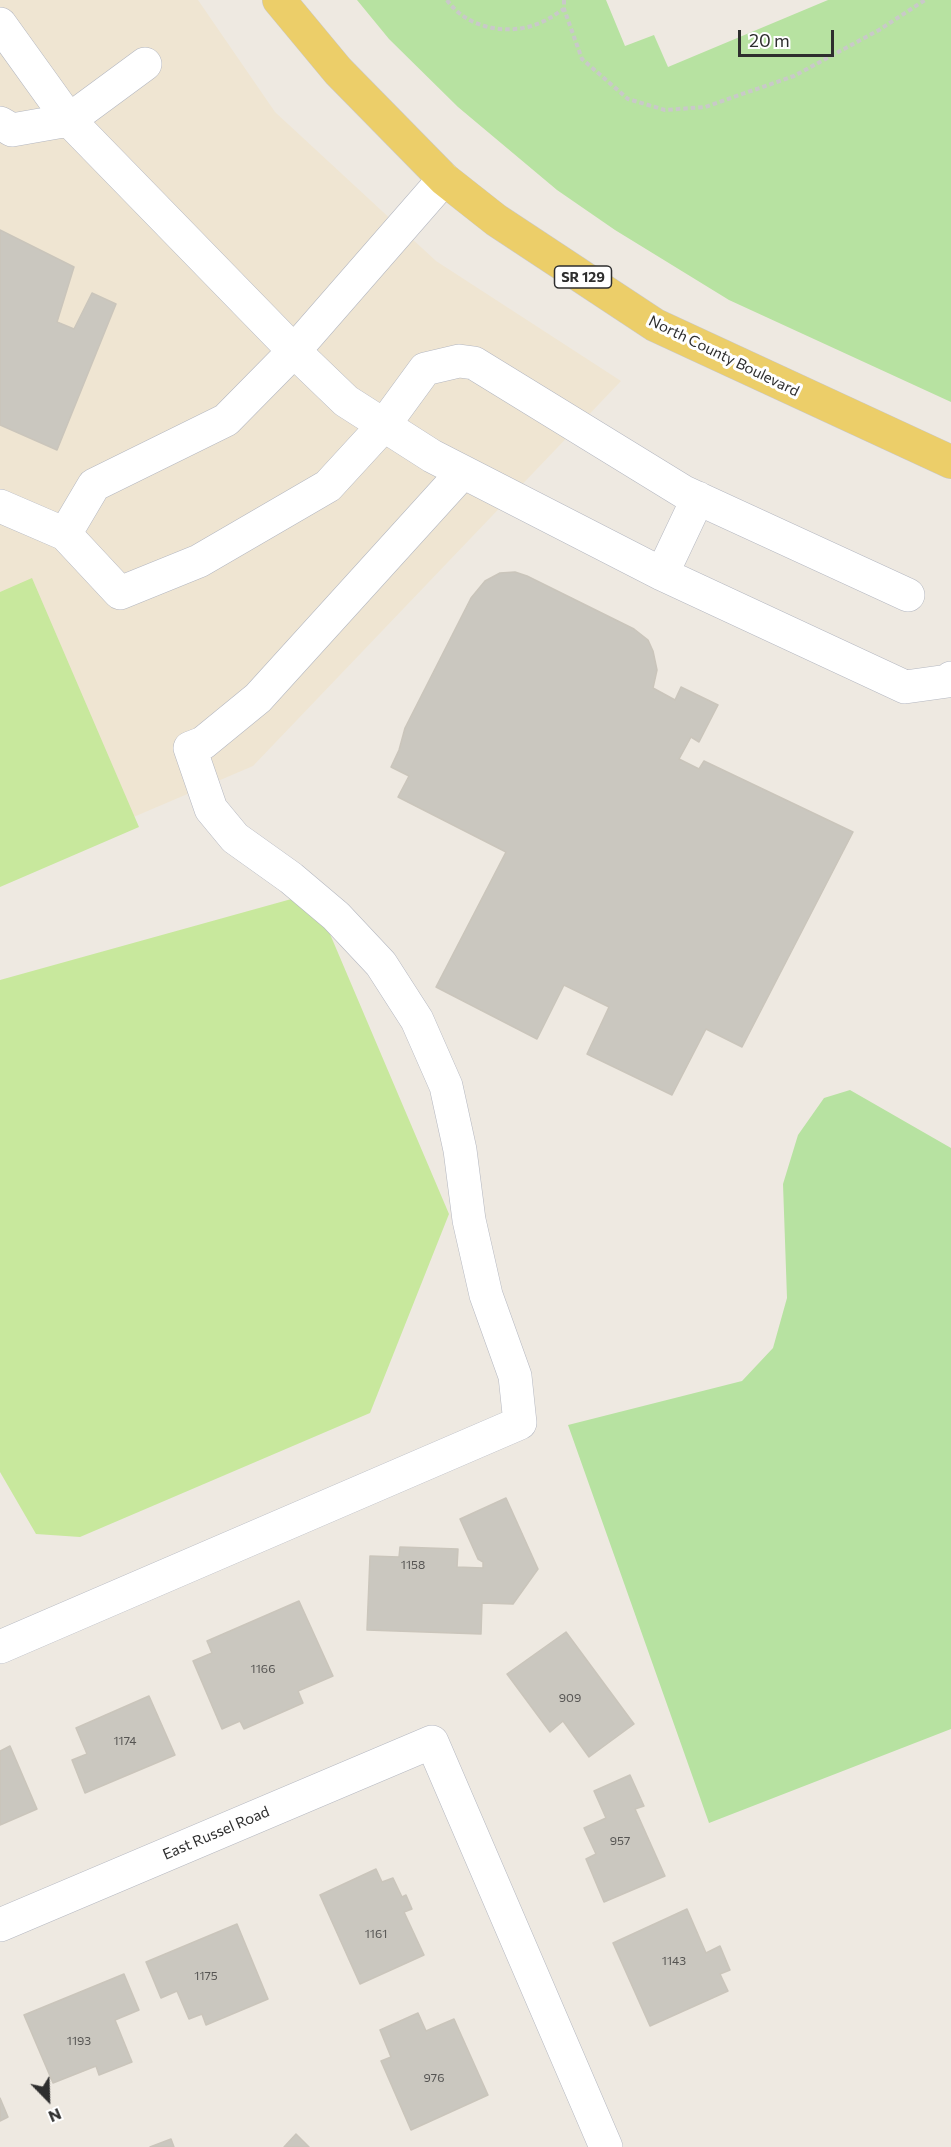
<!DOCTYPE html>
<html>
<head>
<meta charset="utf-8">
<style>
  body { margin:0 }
  #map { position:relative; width:951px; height:2147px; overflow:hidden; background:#eee9e1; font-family:Commissioner,sans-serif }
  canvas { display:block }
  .north { position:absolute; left:18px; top:2069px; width:60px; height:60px; -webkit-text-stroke:4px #fff; paint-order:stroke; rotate:157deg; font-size:16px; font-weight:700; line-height:24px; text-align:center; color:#2e2e2e }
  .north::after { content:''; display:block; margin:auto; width:21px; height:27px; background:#2e2e2e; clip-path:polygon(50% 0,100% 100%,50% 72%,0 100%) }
  .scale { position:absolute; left:738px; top:30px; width:96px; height:27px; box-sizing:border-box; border:3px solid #2e2e2e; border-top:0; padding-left:8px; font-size:18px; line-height:21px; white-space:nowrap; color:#2e2e2e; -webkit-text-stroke:4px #fff; paint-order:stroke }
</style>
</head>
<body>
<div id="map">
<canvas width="951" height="2147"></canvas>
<div class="north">N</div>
<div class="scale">20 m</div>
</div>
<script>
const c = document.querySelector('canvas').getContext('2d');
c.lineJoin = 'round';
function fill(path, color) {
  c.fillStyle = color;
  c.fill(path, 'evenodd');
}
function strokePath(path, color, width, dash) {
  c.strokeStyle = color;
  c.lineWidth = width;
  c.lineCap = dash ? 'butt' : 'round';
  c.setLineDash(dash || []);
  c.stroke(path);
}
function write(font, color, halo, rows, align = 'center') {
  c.font = font + ' Commissioner,sans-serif';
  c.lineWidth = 6;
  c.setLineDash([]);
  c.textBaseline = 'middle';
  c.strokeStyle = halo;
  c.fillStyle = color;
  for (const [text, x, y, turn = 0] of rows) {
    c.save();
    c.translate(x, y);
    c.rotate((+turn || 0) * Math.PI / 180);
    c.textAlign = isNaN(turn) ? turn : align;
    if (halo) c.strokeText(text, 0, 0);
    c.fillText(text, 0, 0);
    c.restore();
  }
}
fill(new Path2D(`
  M0 0H198L275 112 436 261 621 381 253 766 0 874Z`), '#efe5d2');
fill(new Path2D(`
  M357 0H606L625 46 654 35 668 67 828 0H951V402L729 300 615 230 557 190 458 107 389 39Z
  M850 1090 951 1148V1729L709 1823 568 1425 742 1381 773 1348 787 1298 783 1184 798 1135 824 1098Z`), '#b7e2a1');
fill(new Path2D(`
  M32 578 139 827 0 887V592Z
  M295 898 327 927 449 1214 370 1413 80 1537 36 1534 0 1472V980Z`), '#c8e89d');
const building = new Path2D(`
  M0 230 74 267 57 322 74 329 92 293 116 304 57 450 0 425Z
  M515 572 527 576 634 629 648 640 653 651 657 670 653 688 675 700 681 687 718 705 699 742 691 737 679 759 699 769 704 761 853 832 742 1047 706 1029 672 1095 587 1054 609 1007 564 985 537 1039 436 987 506 852 398 797 409 776 391 767 399 750 405 728 471 598 485 581 500 573Z
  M506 1498 538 1569 513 1604 482 1603 481 1634 367 1630 370 1556 399 1557 400 1547 458 1549 457 1567 483 1568V1562L478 1559 460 1519Z
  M299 1601 333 1676 298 1691 303 1703 244 1729 240 1721 222 1729 193 1661 212 1653 207 1641Z
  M566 1632 634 1724 589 1757 563 1721 550 1732 507 1674Z
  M149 1696 175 1755 85 1793 72 1760 87 1754 76 1728Z
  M10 1746 37 1809 0 1825V1751Z
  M630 1775 644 1806 635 1809 665 1876 604 1902 586 1859 596 1854 584 1828 606 1818 594 1791Z
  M376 1869 382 1882 393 1878 402 1897 406 1895 412 1909 404 1912 424 1955 360 1984 320 1895Z
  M687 1909 706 1953 720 1946 730 1970 720 1974 728 1991 650 2026 613 1943Z
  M237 1924 268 1999 206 2025 202 2014 189 2019 177 1991 161 1998 146 1962Z
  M124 1974 139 2010 115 2020 132 2062 99 2075 96 2066 53 2083 24 2015Z
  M418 2013 426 2031 454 2019 488 2095 411 2130 381 2061 391 2057 380 2030Z
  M0 2098 8 2117 0 2121Z
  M296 2134 309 2147H284Z
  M171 2139 174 2147H150Z`);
fill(building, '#cac7bf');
strokePath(building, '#cac5bb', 1.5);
const minor = new Path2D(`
  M0 24 69 120 294 351 346 401 432 456 662 574 905 687 948 681 951 678
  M0 123 12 130 69 120 145 64
  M444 179 294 351 226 420 94 485 65 534 120 593 199 561 328 486 384 425 425 369 459 361 474 363 684 492 908 595
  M0 506 65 534
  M662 574 698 498
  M0 1647 520 1423 515 1376 486 1295 469 1220 460 1150 446 1086 417 1020 381 964 336 916 291 878 235 838 211 809 190 748 203 743 258 698 463 472
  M0 1925 432 1742 606 2147`);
const major = new Path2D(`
  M279 0 338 71 444 179 496 220 655 325 951 462`);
strokePath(minor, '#b4b7c0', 34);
strokePath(major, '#c9c9c9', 34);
strokePath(new Path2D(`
  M447 0C468 30 512 37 544 21 551 18 557 13 564 9
  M564 0V9L582 59 628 99 665 110 705 107 794 76 879 30 925 0`), '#c9c9c9', 4, [4.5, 3]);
strokePath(minor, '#fff', 33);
strokePath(major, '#ecce69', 33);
write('12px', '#555452', null, [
  ["1158",413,1565],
  ["1166",263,1669],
  ["909",570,1698],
  ["1174",125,1741],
  ["957",620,1841],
  ["1161",376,1934],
  ["1143",674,1961],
  ["1175",206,1976],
  ["1193",79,2041],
  ["976",434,2078]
]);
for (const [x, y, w] of [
  [583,277,57]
]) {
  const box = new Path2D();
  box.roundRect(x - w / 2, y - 11, w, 22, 4.5);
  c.fillStyle = '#fff';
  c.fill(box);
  strokePath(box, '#2e2e2e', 1.5);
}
write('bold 14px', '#2e2e2e', null, [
  ["SR 129",583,277]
]);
write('15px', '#2e2e2e', '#fff', [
  ["North County Boulevard",724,356,26],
  ["East Russel Road",216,1833,-23]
]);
</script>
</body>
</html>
